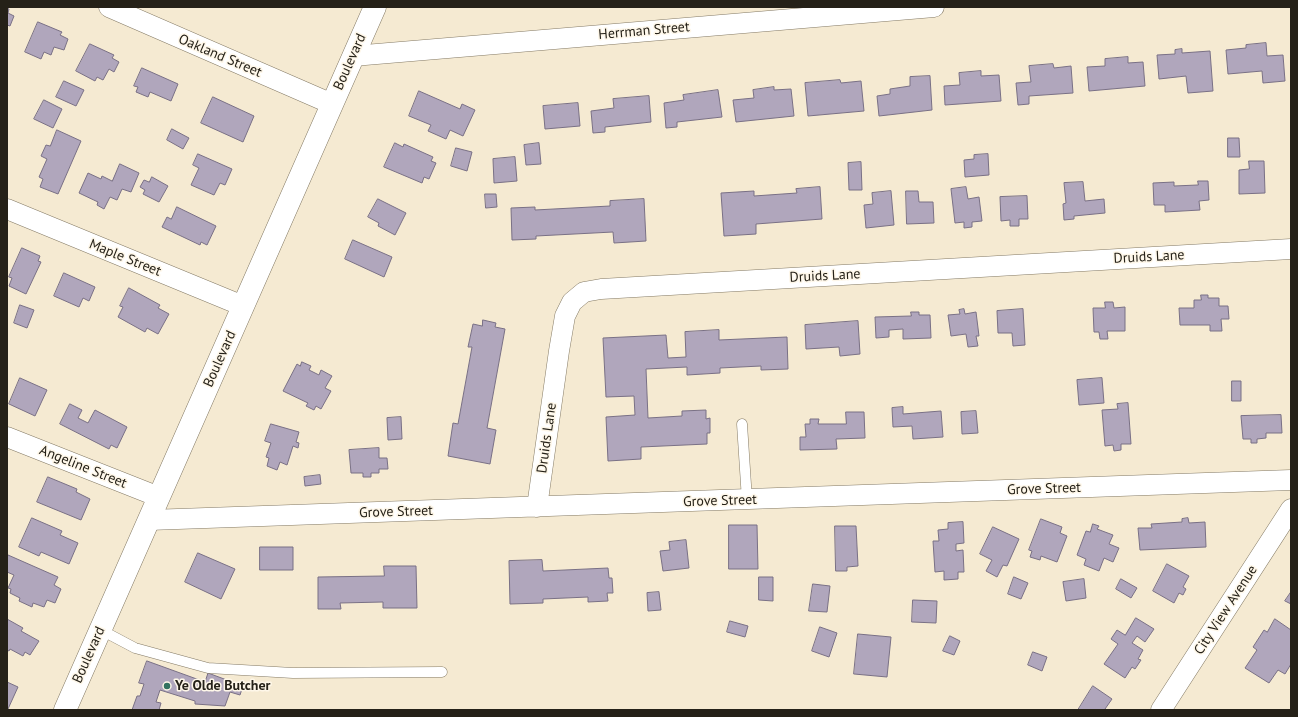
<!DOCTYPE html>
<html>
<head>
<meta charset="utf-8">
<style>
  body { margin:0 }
  #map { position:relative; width:1298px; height:717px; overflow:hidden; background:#f5ead2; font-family:"PT Sans",sans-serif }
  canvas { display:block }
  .frame { position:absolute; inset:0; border:8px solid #252118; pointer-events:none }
</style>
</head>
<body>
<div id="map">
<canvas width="1298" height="717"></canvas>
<div class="frame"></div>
</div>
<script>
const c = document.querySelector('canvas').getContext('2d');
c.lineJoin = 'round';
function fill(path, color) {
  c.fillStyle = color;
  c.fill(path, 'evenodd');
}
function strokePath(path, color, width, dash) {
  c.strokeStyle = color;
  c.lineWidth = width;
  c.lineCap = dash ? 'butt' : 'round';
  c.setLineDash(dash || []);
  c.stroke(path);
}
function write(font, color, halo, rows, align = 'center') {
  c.font = font + ' "PT Sans",sans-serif';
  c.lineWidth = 3;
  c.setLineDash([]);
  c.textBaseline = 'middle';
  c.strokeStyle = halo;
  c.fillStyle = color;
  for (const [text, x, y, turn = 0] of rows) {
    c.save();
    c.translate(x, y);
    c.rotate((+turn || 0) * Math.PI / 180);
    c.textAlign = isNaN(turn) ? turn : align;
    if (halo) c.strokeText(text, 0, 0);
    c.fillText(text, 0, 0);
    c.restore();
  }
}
const building = new Path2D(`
  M7 8 9 9 8 13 14 16 10 26 7 25Z
  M38 22 62 32 60 35 68 39 64 50 54 47 51 55 44 52 41 59 25 52Z
  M1266 43 1267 56 1283 55 1285 81 1263 83 1262 71 1228 74 1226 50 1246 48V45Z
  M90 44 114 55 112 58 119 62 114 72 109 69 103 80 97 77 95 81 76 71Z
  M1182 49V53L1210 51 1213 91 1188 93 1186 76 1159 79 1157 55 1175 54V50Z
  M1128 57V63L1143 62 1145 86 1089 91 1087 67 1105 66V59Z
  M1053 64 1054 68 1071 66 1073 93 1029 96V104L1018 105 1016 83 1031 82 1029 66Z
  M142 68 178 84 171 101 150 92 148 97 136 92 138 87 134 86Z
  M981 71V76L999 75 1001 101 945 105 944 86 960 85 959 73Z
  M930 76 932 110 879 116 877 96 890 94V89L910 86V77Z
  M840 80 841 83 861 81 864 111 808 116 805 83Z
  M64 81 84 90 76 106 56 97Z
  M774 87V90L791 89 794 116 736 122 733 100 754 98 753 90Z
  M718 90 722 117 677 122V127L666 128 664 103 684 100 683 95Z
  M419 91 460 109 462 104 475 110 463 136 450 130 446 139 428 131 431 125 409 116Z
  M649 96 651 122 605 127V132L593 133 591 111 614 108 613 99Z
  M213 97 254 116 243 142 201 123Z
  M44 100 62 109 53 128 34 119Z
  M578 103 580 126 545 129 543 106Z
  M172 129 189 138 183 149 167 140Z
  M57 130 81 141 58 194 40 187 43 179 39 177 47 159 41 156 46 145 50 146Z
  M1228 138H1239L1240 157H1228Z
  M395 143 403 147 404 144 433 157 431 161 436 163 429 179 424 177 422 183 384 167Z
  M539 143 541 164 526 165 524 145Z
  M456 148 472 152 467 171 451 166Z
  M198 154 232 169 225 185 220 183 214 195 191 185 199 168 193 165Z
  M988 154 989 175 965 177 964 160 974 159V155Z
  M515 157 517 181 494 183 493 159Z
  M1249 161H1264L1265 193 1239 194V170L1249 169Z
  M861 162 862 190H849L848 163Z
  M120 164 139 173 131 192 122 189 117 200 110 197 104 209 97 205 98 202 79 193 88 173 101 179 102 176 112 181Z
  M152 177 168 186 159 202 143 194 145 190 140 187 144 180 149 182Z
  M1198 181H1208L1209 200 1199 201 1200 210 1165 212V205H1154L1153 183 1174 182V186L1198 185Z
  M1083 182 1085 201 1104 199 1105 213 1074 216V219L1064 220 1063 204 1066 203 1064 183Z
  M820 187 822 219 756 224V234L724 236 721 193 754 191V196L797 193 796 189Z
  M966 187 968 199 979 197 982 221 972 222V227L964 228V222L955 223 951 189Z
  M891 191 894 225 866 228 864 205 873 204 872 193Z
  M906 191H918L919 202H933L934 223 907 224Z
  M485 194H496L497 207 486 208Z
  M1027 196 1028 219H1019V226H1010V220L1001 221 1000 197Z
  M378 199 406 213 395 235 378 226 379 223 368 217Z
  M644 199 646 241 614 243 613 232 536 236V239L512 240 511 208 535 207V210L610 206V201Z
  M177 207 216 226 207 245 201 242 200 245 162 227 167 217 171 219Z
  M353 240 392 257 384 277 345 259Z
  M22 248 40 256 38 261 41 262 26 294 9 286 12 278 9 277Z
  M64 273 95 287 89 301 83 298 79 307 54 296Z
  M129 288 160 305 158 308 169 314 158 334 147 328 145 332 118 317 123 307 120 306Z
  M1201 295H1208V298H1219V306H1228L1229 319H1221L1222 331H1210V325H1180L1179 308H1194V300H1201Z
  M1105 302H1113L1114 308 1125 307V331H1107L1108 339H1100L1099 332H1094L1093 308H1105Z
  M20 305 34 310 27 328 14 323Z
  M964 309 965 314 976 312 979 336H976L978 346 968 347 966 334 951 336 948 315 960 314 959 310Z
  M1023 309 1025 345 1013 346 1012 333H998L997 311Z
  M911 312H919V315H930L931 338 903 339V329L889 330V337L876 338 875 317 911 316Z
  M483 320 496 323 495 327 505 329 487 428 496 430 490 464 448 456 453 423 458 424 472 347H468L473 324 482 326Z
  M858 321 860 354 840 356 839 347 806 349 805 325Z
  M719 330V340L787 337 788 369 761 370V366L720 368V373L687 375V367L646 369 648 418 682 416V411L706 410V419L710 418V433H707V444L641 447V459L608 461 606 417 635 415 634 396 606 397 603 338 666 335 668 358 686 357 685 332Z
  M302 362 311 366 309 370 319 375 321 370 332 376 325 388 331 391 321 409 316 406 314 410 306 406 308 403 283 391 297 364 300 366Z
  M20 378 47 390 35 416 9 404Z
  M1102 378 1104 403 1079 405 1077 380Z
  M1232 381H1241V401H1232Z
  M1128 403 1131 444H1121V450L1114 451 1113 445 1105 446 1102 410 1118 409 1117 404Z
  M70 404 82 410 78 418 88 423 95 410 127 427 117 448 111 445 109 449 60 424Z
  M903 407V414L941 411 943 437 913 439 912 426 893 427 892 408Z
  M976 411 978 433 962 434 961 412Z
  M846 412H864L865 438 836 439 837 449 800 450V437H806L805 424H810V419H819L818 424H846Z
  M1281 415 1282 433H1266V438L1257 439V443H1251V439H1243L1241 416Z
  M401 417 402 439 388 440 387 418Z
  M271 424 299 432 296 442 299 443 298 448 293 446 287 465 280 462 277 470 267 466 269 458 266 457 271 443 265 441Z
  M379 448V458H387L388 469H379V473H371V477H363V473H351L349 450Z
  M320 475 321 484 305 486 304 477Z
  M48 477 77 489 76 492 90 499 81 520 37 502Z
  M32 518 62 531 60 535 78 543 69 564 41 552 39 556 19 547Z
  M1188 518 1189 523 1205 522 1206 547 1140 550 1138 528H1152L1151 524 1182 522V519Z
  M1041 519 1062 527 1060 533 1067 536 1057 562 1041 556 1040 560 1030 557 1032 551 1029 550Z
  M963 522 964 543 956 544V551L963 550 964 572H958V579L944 580V571L935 572 933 541H939L938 530 948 529V523Z
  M1093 524 1099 526 1097 529 1113 535 1109 544 1119 548 1113 562 1104 558 1099 571 1084 565 1086 559 1077 555 1086 531 1090 532Z
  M729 525H757L758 569H729Z
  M835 526H856L858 566 847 567V571H836Z
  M993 527 1019 539 1007 566 1003 565 997 577 986 571 992 560 980 554Z
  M686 540 689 568 663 571 660 551 670 550 669 542Z
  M260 547H293V570H260Z
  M198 553 235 569 221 599 185 582Z
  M8 555 58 577 54 585 61 589 55 603 47 600 44 607 33 603 32 607 19 601 20 598 10 593 11 589 8 588 14 575 7 572Z
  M542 560 543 571 608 568 609 578H612L613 593H607L608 601 588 602V597L543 599V603L510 604 509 561Z
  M1167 564 1189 576 1183 587 1186 589 1183 595 1179 593 1174 603 1153 591Z
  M384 566H416L417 608H383V602L340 603 341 609H318V577L384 576Z
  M759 577H773V601L759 600Z
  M1014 577 1028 583 1021 599 1008 594Z
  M1084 579 1086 598 1066 601 1063 582Z
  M1121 579 1137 588 1131 598 1116 589Z
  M813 584 830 586 827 612 809 611Z
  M659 592 661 610 648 611 647 593Z
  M1291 592V604L1285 601Z
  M913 600 937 601 936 623 912 622Z
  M1136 618 1154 629 1145 642 1137 636 1132 643 1143 650 1138 659 1141 660 1135 669 1132 667 1125 678 1104 664 1118 644 1111 639 1117 630 1125 635Z
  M7 619 23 628 21 631 39 641 30 655 25 652 23 656 10 649 9 651 7 650Z
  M1275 619 1291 630V664L1285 674 1278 670 1269 683 1245 668 1257 650 1253 647 1264 630 1267 632Z
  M730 621 748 626 745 637 727 632Z
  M820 627 837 633 829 657 812 651Z
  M858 634 891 637 887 677 854 674Z
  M950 636 960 641 954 655 943 651Z
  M1033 652 1047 657 1042 671 1028 665Z
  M147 661 205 682 208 673 243 686 240 695 230 692 225 706 195 704V701L160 690 156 702 161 703 159 710H132L137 696H140L144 684 139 683Z
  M7 682 18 687 8 709 7 708Z
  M1093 686 1112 699 1105 709 1107 710H1078Z`);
fill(building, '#b0a6bc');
strokePath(building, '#797085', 1);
const service = new Path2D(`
  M742 424 747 500
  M101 630 135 648 208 668 293 673 442 672`);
const minor = new Path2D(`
  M109 7 332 104
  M353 56 934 7
  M7 209 243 306
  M7 437 159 497
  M537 507 559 351 565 316 572 302 584 292 601 289 1291 249
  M149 520 1291 480
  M1161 710 1291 509`);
const secondary = new Path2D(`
  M65 710 375 7`);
strokePath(service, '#847a65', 11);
strokePath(minor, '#847a65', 21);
strokePath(secondary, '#847a65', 23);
strokePath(service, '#fff', 10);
strokePath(minor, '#fff', 20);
strokePath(secondary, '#fff', 22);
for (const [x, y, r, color] of [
  [167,686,4,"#337260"]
]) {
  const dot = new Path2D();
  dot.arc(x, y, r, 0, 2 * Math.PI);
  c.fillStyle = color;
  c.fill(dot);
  strokePath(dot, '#fef7e9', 1.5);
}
write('14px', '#252118', '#fef7e9', [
  ["Herrman Street",644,31,-5],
  ["Oakland Street",220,56,23],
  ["Boulevard",350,62,-66],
  ["Druids Lane",1149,257,-3],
  ["Maple Street",125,258,22],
  ["Druids Lane",825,276,-3],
  ["Boulevard",220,359,-66],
  ["Druids Lane",547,438,-82],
  ["Angeline Street",83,467,22],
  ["Grove Street",1044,489,-2],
  ["Grove Street",720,501,-2],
  ["Grove Street",396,512,-2],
  ["City View Avenue",1226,610,-57],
  ["Boulevard",89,655,-66]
]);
write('bold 14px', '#252118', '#fef7e9', [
  ["Ye Olde Butcher",175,686]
], 'left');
</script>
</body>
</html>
